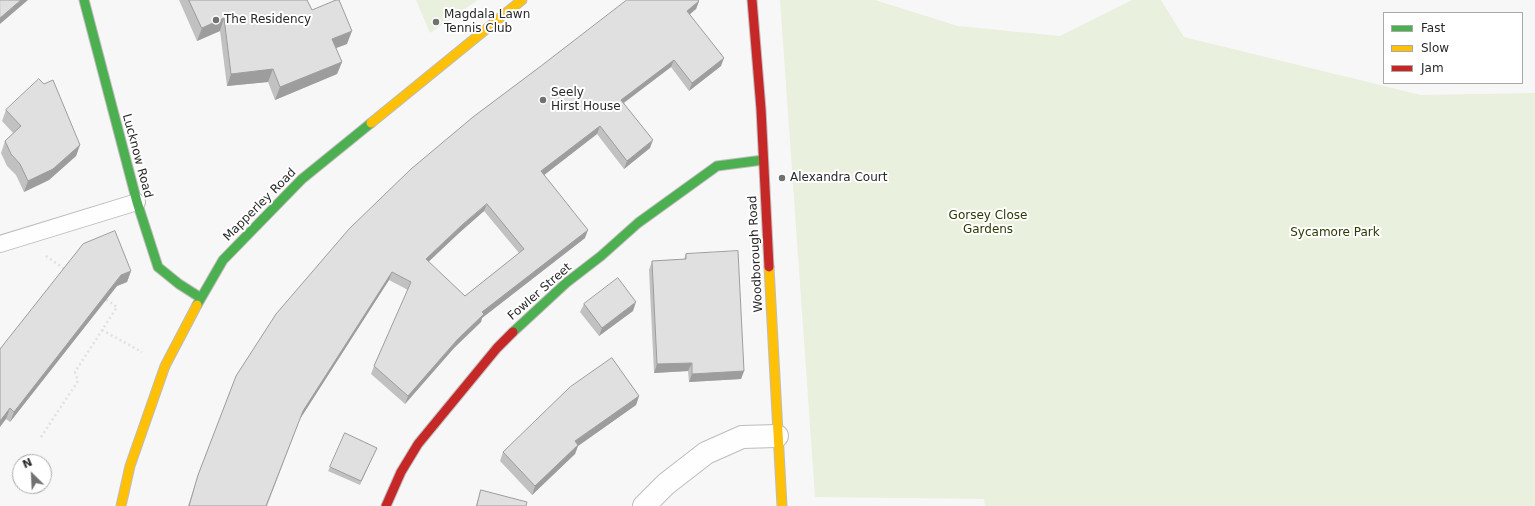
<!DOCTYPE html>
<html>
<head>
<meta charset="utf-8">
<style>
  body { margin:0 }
  #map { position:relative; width:1535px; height:506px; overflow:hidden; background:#f8f7f8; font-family:"DejaVu Sans",sans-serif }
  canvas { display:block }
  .legend { position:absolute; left:1383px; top:12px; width:140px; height:72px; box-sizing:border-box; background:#fff; border:1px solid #aaa9aa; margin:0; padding:5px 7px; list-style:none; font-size:12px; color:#2a292a }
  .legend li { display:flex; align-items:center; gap:8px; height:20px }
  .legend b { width:20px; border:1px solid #aaa9aa }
  .north { position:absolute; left:12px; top:454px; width:40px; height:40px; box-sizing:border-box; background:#fff; border:1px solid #aaa9aa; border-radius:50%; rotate:336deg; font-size:11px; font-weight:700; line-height:16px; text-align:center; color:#2a292a }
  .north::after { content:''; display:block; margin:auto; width:14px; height:18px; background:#727172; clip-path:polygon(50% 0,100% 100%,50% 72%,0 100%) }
</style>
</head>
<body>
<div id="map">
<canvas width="1535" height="506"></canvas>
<ul class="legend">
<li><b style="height:5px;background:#4caf50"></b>Fast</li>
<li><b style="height:5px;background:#ffc107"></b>Slow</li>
<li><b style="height:5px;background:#c62828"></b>Jam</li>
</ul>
<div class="north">N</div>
</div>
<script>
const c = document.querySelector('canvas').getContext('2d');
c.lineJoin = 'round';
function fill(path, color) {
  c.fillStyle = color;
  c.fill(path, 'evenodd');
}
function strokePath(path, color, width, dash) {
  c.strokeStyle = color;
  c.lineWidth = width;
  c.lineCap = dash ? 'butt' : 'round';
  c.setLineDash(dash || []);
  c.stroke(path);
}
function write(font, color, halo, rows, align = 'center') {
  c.font = font + ' "DejaVu Sans",sans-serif';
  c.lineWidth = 4;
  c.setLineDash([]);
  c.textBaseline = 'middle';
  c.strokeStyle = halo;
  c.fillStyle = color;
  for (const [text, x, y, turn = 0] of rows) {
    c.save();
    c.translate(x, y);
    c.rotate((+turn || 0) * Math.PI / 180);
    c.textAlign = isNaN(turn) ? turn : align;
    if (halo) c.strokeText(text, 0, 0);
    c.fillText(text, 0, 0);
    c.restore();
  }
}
fill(new Path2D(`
  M416 0H478L430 33Z
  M780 0H875L958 26 1060 36 1132 0H1161L1184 37 1421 95 1535 93V506H985L984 499 815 497Z`), '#e9f0dd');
const lane = new Path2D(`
  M0 244 137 202`);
const street = new Path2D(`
  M644 506 666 484 706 453 742 437 777 436`);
const fast = new Path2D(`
  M84 0 137 202 158 267 179 284 201 298
  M197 305 223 260 302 179 371 123
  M513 332 566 283 601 256 638 223 717 166 763 160`);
const slow = new Path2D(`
  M371 123 522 0
  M769 267 782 506
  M121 506 130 466 165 366 197 305`);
const jam = new Path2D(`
  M752 0 761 109 769 267
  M386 506 401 472 418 444 497 348 513 332`);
strokePath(lane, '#bebcbd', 18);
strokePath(street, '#bebcbd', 24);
strokePath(fast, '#bebcbd', 11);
strokePath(slow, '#bebcbd', 11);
strokePath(jam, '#bebcbd', 11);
strokePath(new Path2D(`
  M46 256 66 270
  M102 330 142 352
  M41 437 78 381 75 372 117 307 104 298`), '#e1e1e1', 2.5, [2, 3]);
strokePath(lane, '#fefefe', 16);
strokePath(street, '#fefefe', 22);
strokePath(fast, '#4caf50', 9);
strokePath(slow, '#ffc107', 9);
strokePath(jam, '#c62828', 9);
fill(new Path2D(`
  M179 0H307L312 10 347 44 336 48 342 62 337 74 275 100 268 82 227 86 220 31 197 41Z
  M699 1 696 9 690 14 721 66 689 91 671 67 624 103 650 148 624 169 597 134 544 175 585 238 482 318 481 322 454 348 405 404 371 374 374 366 408 290 389 280 300 419 267 506H188L198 475 236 376ZM484 211 519 253 465 296 428 262 459 233Z
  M6 110 80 145 76 156 49 180 24 192 16 175 7 166 1 153 5 141 13 133 2 121Z
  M686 254 744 371 741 379 689 382 688 371 654 373 649 270 652 261 684 259Z
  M131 271 127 282 117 286 10 422 6 419 0 349Z
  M584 304 633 311 599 336 580 312Z
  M639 396 636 405 578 446 575 454 532 495 500 461 503 452Z
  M377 448 360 485 328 471 330 467Z
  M481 490 526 506H476Z`), '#c2c1c2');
fill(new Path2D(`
  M21 0H28L0 24V18Z
  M699 1 696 9 684 19 687 11Z
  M224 18 220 31 197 41 202 28Z
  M352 31 347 44 328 51 332 39Z
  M724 58 721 66 689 91 692 83Z
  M674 60 671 67 618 107 621 100Z
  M342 62 337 74 275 100 280 87Z
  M273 69 268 82 227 86 231 74Z
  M600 126 597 134 539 179 541 171Z
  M653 140 650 148 624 169 627 161Z
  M80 145 76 156 49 180 24 192 28 181Z
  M487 204 484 211 459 233 423 267 426 259 462 225Z
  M588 230 585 238 482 318 481 322 454 348 405 404 408 396 482 312Z
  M131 271 127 282 117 286 10 422 14 412 121 275Z
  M392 272 389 280 300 419 303 411Z
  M636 302 633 311 599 336 602 328Z
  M692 363 688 371 654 373 657 364Z
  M744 371 741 379 689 382 692 374Z
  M639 396 636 405 578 446 575 454 532 495 535 486 575 441Z
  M10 408 6 419 0 427V421Z`), '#9e9d9e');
const building = new Path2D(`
  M0 0H21L0 18Z
  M189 0H307L312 10 336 0H339L352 31 332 39 342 62 280 87 273 69 231 74 224 18 202 28Z
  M627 0H698L699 1 687 11 724 58 692 83 674 60 621 100 653 140 627 161 600 126 541 171 588 230 482 312 484 314 457 340 408 396 374 366 411 282 392 272 303 411 266 506H189L198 475 236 376 276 314 349 229 411 169 473 117 541 66ZM487 204 524 249 465 296 426 259 462 225Z
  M39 79 44 84 53 80 80 145 53 169 28 181 20 164 11 154 5 141 21 126 6 110Z
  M115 231 131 271 121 275 14 412 10 408 0 421V349L83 244Z
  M738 251 744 371 692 374V363L657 364 652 261 686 259V254Z
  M618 278 636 302 602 328 584 304Z
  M612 358 639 396 575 441 578 445 535 486 503 452 570 387Z
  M345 433 377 448 361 481 330 467Z
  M481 490 527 502 526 506H477Z`);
fill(building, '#e1e0e1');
strokePath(building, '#9e9d9e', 1);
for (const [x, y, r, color] of [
  [216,20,4,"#727172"],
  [436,22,4,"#727172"],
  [543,100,4,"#727172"],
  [782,178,4,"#727172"]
]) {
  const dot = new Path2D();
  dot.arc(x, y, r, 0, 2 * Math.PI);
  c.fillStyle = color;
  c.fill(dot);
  strokePath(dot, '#fff', 1.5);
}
write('12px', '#2a292a', '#fff', [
  ["Magdala Lawn",444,15],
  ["Tennis Club",444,29],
  ["The Residency",224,20],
  ["Seely",551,93],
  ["Hirst House",551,107],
  ["Alexandra Court",790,178]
], 'left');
write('12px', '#2a292a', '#fff', [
  ["Lucknow Road",137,156,75],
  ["Mapperley Road",260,205,-45],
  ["Woodborough Road",756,254,-93],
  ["Fowler Street",540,292,-41]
]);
write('12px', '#2b3a00', '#fff', [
  ["Gorsey Close",988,216],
  ["Gardens",988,230],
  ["Sycamore Park",1335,233]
]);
</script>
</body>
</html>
